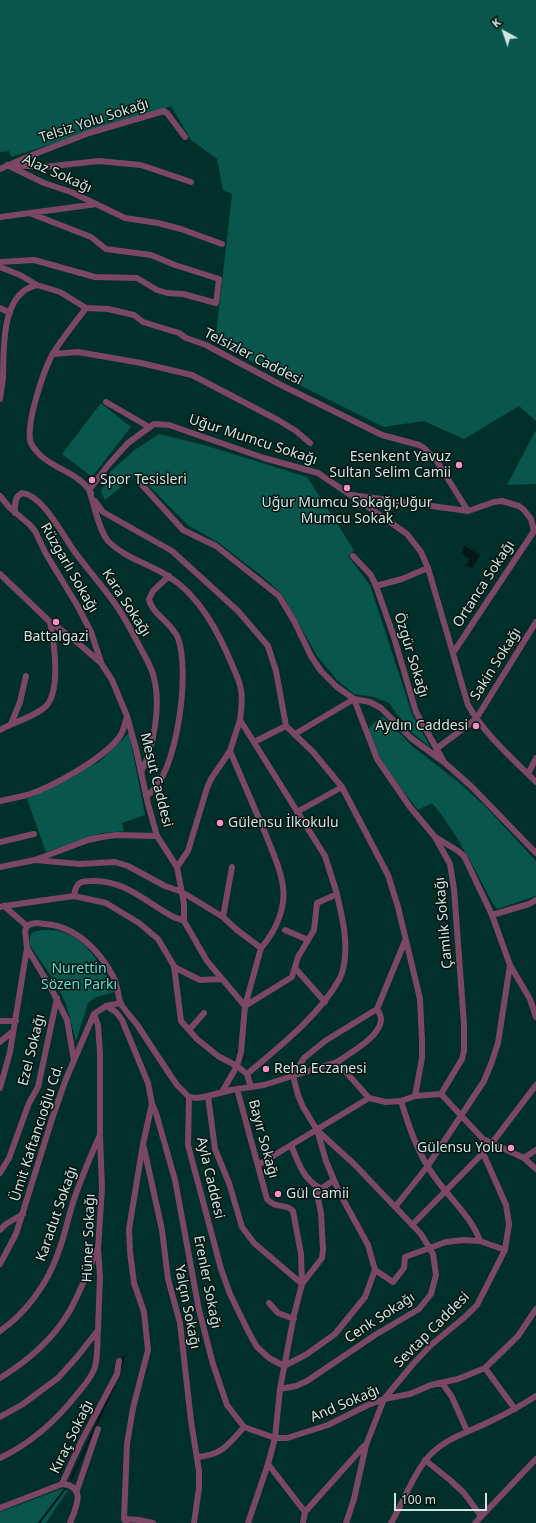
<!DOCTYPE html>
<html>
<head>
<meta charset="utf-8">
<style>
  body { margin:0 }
  #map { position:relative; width:536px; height:1523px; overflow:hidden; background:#012f29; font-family:"Noto Sans",sans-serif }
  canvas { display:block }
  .north { position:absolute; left:484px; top:12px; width:40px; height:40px; -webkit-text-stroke:3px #041311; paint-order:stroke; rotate:320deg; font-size:11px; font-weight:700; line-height:16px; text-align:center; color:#cfe5e0 }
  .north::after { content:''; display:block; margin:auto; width:14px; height:18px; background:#cfe5e0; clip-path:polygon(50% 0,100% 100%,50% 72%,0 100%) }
  .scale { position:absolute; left:394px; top:1493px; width:93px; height:18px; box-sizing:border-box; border:2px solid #cfe5e0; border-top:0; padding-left:5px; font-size:12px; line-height:14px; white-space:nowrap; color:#cfe5e0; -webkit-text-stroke:3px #041311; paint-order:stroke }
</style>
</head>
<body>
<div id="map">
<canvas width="536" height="1523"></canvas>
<div class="north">K</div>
<div class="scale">100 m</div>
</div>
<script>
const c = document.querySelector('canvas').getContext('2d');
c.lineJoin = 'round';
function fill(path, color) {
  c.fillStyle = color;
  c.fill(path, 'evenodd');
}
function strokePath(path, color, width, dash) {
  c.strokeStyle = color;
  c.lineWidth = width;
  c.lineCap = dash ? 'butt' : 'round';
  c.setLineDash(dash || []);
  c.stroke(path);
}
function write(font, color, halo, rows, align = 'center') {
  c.font = font + ' "Noto Sans",sans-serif';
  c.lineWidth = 3;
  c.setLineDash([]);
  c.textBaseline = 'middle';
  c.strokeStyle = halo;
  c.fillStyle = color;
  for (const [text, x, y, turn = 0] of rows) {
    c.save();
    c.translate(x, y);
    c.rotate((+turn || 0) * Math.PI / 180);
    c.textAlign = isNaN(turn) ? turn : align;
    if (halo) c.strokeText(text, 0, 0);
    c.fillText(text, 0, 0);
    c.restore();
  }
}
fill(new Path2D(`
  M0 0H536V421L519 406 464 439 424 421 384 427 215 343 232 194 223 190 217 159 191 140 171 106 11 157 9 151 0 152Z
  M101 403 131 427 92 477 62 454Z
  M536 430V484L507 485Z
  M159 434 204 445 307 477 354 550 348 556 370 585 412 714 431 748 409 730 389 703 374 697 354 694 337 680 317 656 282 594 263 577 219 543 188 525 137 474 105 500 101 491 111 471 136 449Z
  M384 717 412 746 457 781 485 806 536 861V896L497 909C487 895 481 880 473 866 461 844 448 822 432 803L418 810C399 785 376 760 368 729L379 718Z
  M129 733 145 815 122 823 124 831 102 833 46 852 27 799 59 784 100 761Z
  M41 930C50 930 60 930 68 934 89 943 106 972 115 992L96 997 88 1003 76 1041 66 1004 56 983 31 947C28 937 29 932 41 930Z
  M61 1489 68 1490 46 1523H0V1512Z`), '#09564c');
fill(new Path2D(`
  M464 546 480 555 472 568 466 565 470 559 461 553Z`), '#061715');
strokePath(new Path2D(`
  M121 1367 124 1356
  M71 1480 114 1386
  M39 1523 65 1489`), '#061715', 2);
strokePath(new Path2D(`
  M7 165 44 183 71 192 125 218 158 223 181 229 222 244
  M11 165 44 167 99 161 141 165 191 182
  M0 169 27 157 89 133 164 111 167 113 185 137
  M0 217 97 204
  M0 262 34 260 95 277 137 278 157 290 167 293 183 294 216 303 219 279 175 265 151 255 106 249 91 237 32 214
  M0 267 20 275 37 285 60 292 86 308 108 309 134 315 143 322 179 333 186 338 206 345 281 385 382 435 419 445 424 448 436 460 468 511
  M0 308 10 313
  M86 308C75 323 62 338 52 355 43 372 27 421 30 440 31 446 36 451 40 455 54 469 81 474 91 493
  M53 354 78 352 141 363 192 375 278 420 296 431 310 443
  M0 399C1 392 2 385 3 378 4 350 0 293 37 285
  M106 402 149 427
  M142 485 183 530 216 546 279 596 294 621 311 656 321 671 337 687 354 699 370 702 381 708 411 738 445 763 472 787 536 853
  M352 495 468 511 494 502 502 501 519 506 524 510 531 519 534 531
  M0 496 9 507 30 525 35 531 46 554 77 605 91 632 101 662
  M95 501 103 512 172 551 238 611 268 646 276 671 286 726 313 752 342 787 388 875 398 907 420 999 422 1040V1058L415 1096
  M15 513C15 505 14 497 22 493 42 495 61 532 72 548 86 568 104 587 118 608 126 620 133 634 140 647 145 657 152 667 154 678 161 705 154 748 141 772
  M353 556 371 575 376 586 393 634 416 712 443 760
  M0 574 50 622 71 637 101 663 112 680 127 716 136 749 148 804 157 836 177 867 184 904V921L207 961 245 1006 241 1052 237 1066 222 1092
  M376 586 402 579 428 568
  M453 653 536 528
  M11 724 20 702 26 676
  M0 730C14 722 31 718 44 708 62 694 54 642 50 622
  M295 734 354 699 377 759 410 807 435 837 450 864 454 889 464 1024V1051L462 1059 441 1094
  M254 742 286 726
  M436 749 476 719 536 622
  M230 751C242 779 254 807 266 835 272 851 281 869 283 887 286 909 275 932 261 948
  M528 774 536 758
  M146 796C149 794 153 791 155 788 178 761 190 671 178 638 172 623 151 613 149 599L153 591 169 576
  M0 801C9 799 18 797 27 795 52 787 105 758 120 736 124 730 125 723 127 716
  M297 812 342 787
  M437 838 458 851 464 856 492 915 529 904 536 900
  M0 842 34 834
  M35 860 80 864 115 862 128 866 165 886 182 892 223 917 237 930 261 948 245 1006
  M0 867 35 860 88 840 102 837 116 835 157 836
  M177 867 188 851 207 788 211 779 230 751 240 720
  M74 896C76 883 79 881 92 881 122 879 145 901 170 915 174 918 180 919 184 921
  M4 906 74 896 106 903 139 923 158 939 174 966 181 1021 197 1039 218 1056 237 1066 247 1074 251 1087
  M0 907 4 906 27 926C32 922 38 923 45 924 76 926 100 951 114 978 118 986 118 998 121 1004 126 1012 133 1019 138 1026 151 1046 164 1066 177 1085L189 1097
  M492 915 510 965 530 999 536 1017
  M223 917 232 867
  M27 926 25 931 27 948 52 990 67 1020 74 1061
  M285 930 308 940
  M174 967 200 980 222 979
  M295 968 325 1002
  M106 1006 116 1012 122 1020 148 1083 152 1104 143 1144 129 1229 130 1252 134 1283 144 1312 148 1350 133 1408 127 1444 124 1519 127 1523
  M245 1006 292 977 298 957 314 930 317 903 337 894 325 856 240 720C241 711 243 700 241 690 240 682 236 674 233 667 219 633 200 596 168 576 149 564 125 558 108 541 99 531 94 503 89 490L109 464 128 443 154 424 169 425 264 458 318 473 380 515 407 534 421 552 428 568 468 705C485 735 512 758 536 782
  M0 1021H16
  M189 1030 204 1013
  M0 1042 13 1031
  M337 1062C350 1053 380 1037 381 1020 381 1016 379 1012 377 1009
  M247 1074C279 1047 320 1015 340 978 343 972 345 961 345 955 347 934 341 914 337 894
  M0 1088 10 1052 27 948
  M237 1089 267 1199C275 1209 286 1203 293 1211L301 1254 302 1284 294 1315 280 1389 275 1438 268 1464 248 1523
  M208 1096 215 1149 229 1183 242 1227 254 1243 302 1284
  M189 1097 197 1098 208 1096 231 1090 264 1085 337 1062 369 1098 386 1102 401 1101 415 1096 441 1094 483 1139 524 1158 536 1169
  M189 1097 188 1145 221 1269 230 1294 249 1333 257 1347 269 1358 284 1366
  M401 1101C409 1127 418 1154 434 1176 449 1198 471 1216 480 1241L505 1250
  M152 1104 156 1113 175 1180 199 1310 213 1364 227 1405 244 1427 275 1438H287L328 1425 368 1405 384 1399 410 1394 431 1385 458 1379 485 1368 518 1336 536 1309
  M492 1143 536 1085
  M291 1145C298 1162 303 1179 320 1188
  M144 1148 162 1230 168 1279 180 1323 191 1421 199 1471V1488L194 1523
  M524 1158 536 1150
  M258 1165 369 1098
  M0 1173 9 1158 29 1103 38 1087 57 998
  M395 1207 427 1167 484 1081 491 1064 498 1043 510 965
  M412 1225 483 1153
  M0 1230 6 1224 23 1214
  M0 1264 16 1234 52 1119 66 1079 94 1014 106 1006 121 1003
  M375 1270 393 1282 404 1268 405 1257 446 1242 463 1240 480 1241
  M302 1284 322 1258 323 1250 321 1213 317 1194 318 1191 334 1180
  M269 1303 278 1313 294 1319
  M0 1331C26 1313 48 1283 58 1253 64 1238 67 1222 72 1206 79 1182 89 1160 99 1137
  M284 1366 307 1354 335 1334 365 1297 375 1270 368 1245 339 1192 326 1161 317 1130 303 1107 298 1095 293 1076 304 1058 325 1041 377 1009 405 941
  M485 1368 515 1409
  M0 1378C26 1362 53 1339 69 1312 80 1293 88 1271 97 1250
  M442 1383 452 1397 467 1431
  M280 1389 296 1386 307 1381 375 1335 419 1309 431 1294 436 1275 433 1254 421 1234 354 1164 318 1131
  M0 1417 23 1404 58 1378 77 1357 98 1330 100 1276 98 1249 102 1188 100 1136V1053L98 1025 94 1014
  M197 1457C222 1455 228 1445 244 1427
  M0 1458C32 1443 56 1421 78 1393 84 1386 92 1377 95 1367 98 1356 97 1342 98 1330
  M425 1460 450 1480 464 1493 481 1516
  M268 1464 305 1512
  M62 1484C87 1486 76 1508 70 1523
  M77 1490 98 1429
  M0 1508 62 1484 81 1442 117 1374 119 1361
  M124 1519 139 1520 153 1523
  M303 1523 305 1512 364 1446
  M346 1523 354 1499 366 1445 384 1399 413 1364 431 1345 466 1316 477 1305 505 1250 509 1224 506 1205 483 1153 482 1148 483 1139
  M391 1523C403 1503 411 1479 425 1461 442 1438 470 1432 493 1420 508 1413 522 1405 536 1396
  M475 1523 536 1459`), '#7c4764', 6);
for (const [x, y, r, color] of [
  [459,465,4,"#f98fc9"],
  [92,480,4,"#f98fc9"],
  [347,488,4,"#f98fc9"],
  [56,622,4,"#f98fc9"],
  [476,726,4,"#f98fc9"],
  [220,823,4,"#f98fc9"],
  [266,1069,4,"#f98fc9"],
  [511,1148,4,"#f98fc9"],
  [278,1194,4,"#f98fc9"]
]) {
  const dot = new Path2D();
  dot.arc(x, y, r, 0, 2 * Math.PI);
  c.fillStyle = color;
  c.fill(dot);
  strokePath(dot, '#041311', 1.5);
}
write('14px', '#cfe5e0', '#041311', [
  ["Telsiz Yolu Sokağı",94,121,-18],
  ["Alaz Sokağı",57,174,24],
  ["Telsizler Caddesi",253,357,27],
  ["Uğur Mumcu Sokağı",253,440,18],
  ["Rüzgarlı Sokağı",69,568,60],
  ["Ortanca Sokağı",484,584,-57],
  ["Kara Sokağı",126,603,57],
  ["Özgür Sokağı",411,655,73],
  ["Sakin Sokağı",496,664,-58],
  ["Mesut Caddesi",156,780,76],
  ["Çamlık Sokağı",444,923,-95],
  ["Ezel Sokağı",32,1050,-76],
  ["Ümit Kaftancıoğlu Cd.",37,1133,-72],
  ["Bayır Sokağı",263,1139,75],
  ["Ayla Caddesi",210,1178,77],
  ["Karadut Sokağı",57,1214,-71],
  ["Hüner Sokağı",89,1238,-88],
  ["Erenler Sokağı",207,1282,79],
  ["Yalçın Sokağı",187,1307,79],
  ["Cenk Sokağı",380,1318,-33],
  ["Sevtap Caddesi",432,1330,-45],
  ["And Sokağı",345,1404,-23],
  ["Kıraç Sokağı",72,1437,-64]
]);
write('14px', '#cfe5e0', '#041311', [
  ["Esenkent Yavuz",451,457,"right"],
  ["Sultan Selim Camii",451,473,"right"],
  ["Spor Tesisleri",100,480],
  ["Uğur Mumcu Sokağı;Uğur",347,503,"center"],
  ["Mumcu Sokak",347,519,"center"],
  ["Battalgazi",56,637,"center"],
  ["Aydın Caddesi",468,726,"right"],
  ["Gülensu İlkokulu",228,823],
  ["Reha Eczanesi",274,1069],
  ["Gülensu Yolu",503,1148,"right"],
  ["Gül Camii",286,1194]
], 'left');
write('14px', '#5ce5d1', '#041311', [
  ["Nurettin",79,969],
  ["Sözen Parkı",79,985]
]);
</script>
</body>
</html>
